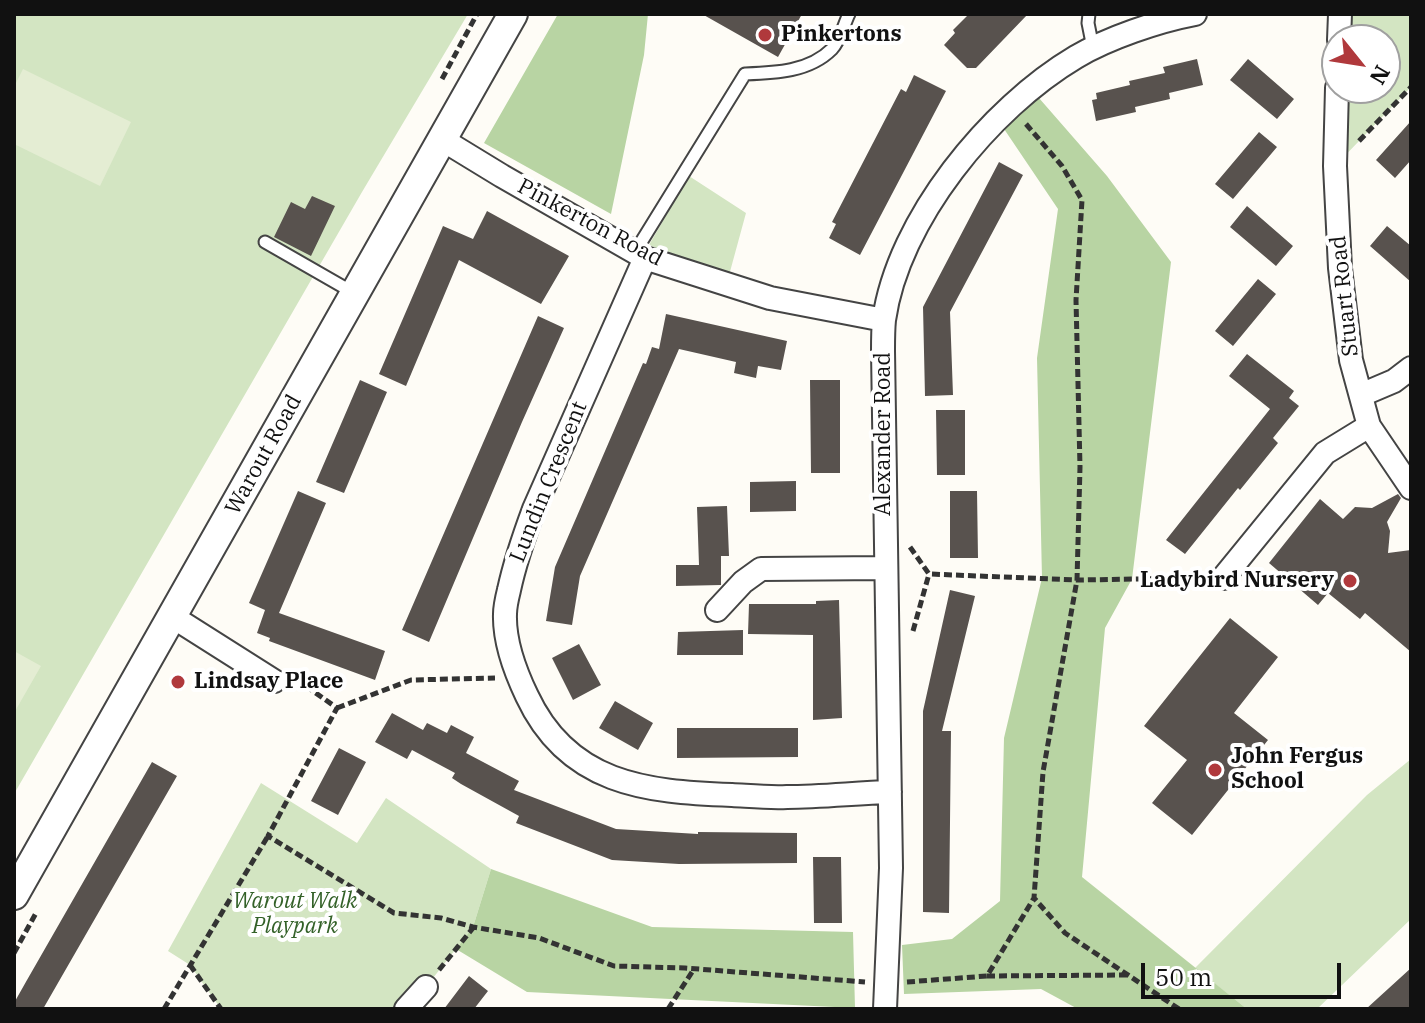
<!DOCTYPE html>
<html>
<head>
<meta charset="utf-8">
<style>
  body { margin:0 }
  #map { position:relative; width:1425px; height:1023px; overflow:hidden; background:#fefcf6; font-family:"IBM Plex Serif",serif }
  canvas { display:block }
  .frame { position:absolute; inset:0; border:16px solid #111; pointer-events:none }
  .north { position:absolute; left:1321px; top:24px; width:80px; height:80px; box-sizing:border-box; background:#fff; border:2px solid #a0a0a0; border-radius:50%; rotate:120deg; font-size:22px; font-weight:700; line-height:32px; text-align:center; color:#111 }
  .north::after { content:''; display:block; margin:auto; width:28px; height:36px; background:#b0393c; clip-path:polygon(50% 0,100% 100%,50% 72%,0 100%) }
  .scale { position:absolute; left:1141px; top:963px; width:200px; height:36px; box-sizing:border-box; border:4px solid #111; border-top:0; padding-left:10px; font-size:24px; line-height:28px; white-space:nowrap; color:#111; -webkit-text-stroke:6px #fff; paint-order:stroke }
</style>
</head>
<body>
<div id="map">
<canvas width="1425" height="1023"></canvas>
<div class="frame"></div>
<div class="north">N</div>
<div class="scale">50 m</div>
</div>
<script>
const c = document.querySelector('canvas').getContext('2d');
c.lineJoin = 'round';
function fill(path, color) {
  c.fillStyle = color;
  c.fill(path, 'evenodd');
}
function strokePath(path, color, width, dash) {
  c.strokeStyle = color;
  c.lineWidth = width;
  c.lineCap = dash ? 'butt' : 'round';
  c.setLineDash(dash || []);
  c.stroke(path);
}
function write(font, color, halo, rows, align = 'center') {
  c.font = font + ' "IBM Plex Serif",serif';
  c.lineWidth = 8;
  c.setLineDash([]);
  c.textBaseline = 'middle';
  c.strokeStyle = halo;
  c.fillStyle = color;
  for (const [text, x, y, turn = 0] of rows) {
    c.save();
    c.translate(x, y);
    c.rotate((+turn || 0) * Math.PI / 180);
    c.textAlign = isNaN(turn) ? turn : align;
    if (halo) c.strokeText(text, 0, 0);
    c.fillText(text, 0, 0);
    c.restore();
  }
}
fill(new Path2D(`
  M14 14H468L362 192 14 794Z
  M1340 14H1411V87L1335 166 1337 88H1385V40H1339Z
  M689 176 746 213 728 279 649 245Z
  M1411 759V919L1317 1009H1247L1195 968 1367 795Z
  M261 783 357 843 386 798 491 869 473 927 426 987 404 1009H221L190 965 168 951Z`), '#d3e5c2');
fill(new Path2D(`
  M558 14H648L644 55 611 214 484 143Z
  M1032 90 1107 176 1171 262 1132 579 1105 628 1082 877 1247 1009H1078L1041 989 904 994 902 945 952 939 1000 901 1004 738 1042 578 1037 358 1058 209 998 120Z
  M491 869 652 927 853 932 855 1008 527 992 456 949 473 927Z`), '#b8d4a3');
fill(new Path2D(`
  M23 69 131 122 100 186 14 144V87Z
  M14 651 41 666 14 713Z`), '#e4edd3');
fill(new Path2D(`
  M702 14H802L778 57Z
  M969 14H1028L976 68H967L944 45 955 33 953 30Z
  M1197 59 1203 85 1169 93 1170 99 1135 107 1136 112 1096 121 1092 100 1097 99 1096 93 1130 85 1129 81 1165 73 1163 67Z
  M1248 59 1294 99 1277 119 1230 80Z
  M914 75 946 91 860 255 829 238 836 224 832 222 901 89 906 92Z
  M1411 121V160L1395 178 1376 160Z
  M1259 132 1277 147 1233 199 1215 184Z
  M999 162 1023 175 950 312 953 395 925 396 923 307Z
  M312 196 335 206 311 256 274 237 291 202 305 209Z
  M1247 206 1293 246 1276 266 1230 227Z
  M487 211 569 256 541 304 459 260 406 386 379 374 443 226 473 239Z
  M1387 226 1411 246V282L1370 246Z
  M1258 279 1276 294 1233 346 1215 331Z
  M666 314 787 341 781 370 758 366 756 378 734 373 736 362 679 349 580 576 572 625 546 621 555 567 643 363 646 364 652 347 659 349Z
  M538 316 564 328 522 422 429 642 402 630Z
  M1247 354 1294 391 1289 398 1299 406 1273 438 1278 443 1240 490 1238 488 1185 554 1166 540 1270 409 1229 376Z
  M360 380 387 392 344 493 316 482Z
  M810 380H840V473H811Z
  M936 410H965V475H937Z
  M796 481V511L750 512V482Z
  M298 491 326 503 279 613 385 651 375 680 269 641 270 638 257 633 265 610 249 603Z
  M950 491H977L978 558H950Z
  M1398 494 1401 498 1387 522 1390 531 1388 553 1411 550V652L1365 613 1360 619 1328 593 1318 605 1269 563 1320 499 1343 519 1355 507 1372 508Z
  M727 506 729 556H721V585L676 586V565H699L697 507Z
  M950 590 975 596 942 731H951L949 913 923 912V711Z
  M839 600 842 718 813 720V635L748 634 749 604H816V601Z
  M1230 618 1278 657 1234 713 1268 740 1192 835 1152 803 1187 760 1144 726Z
  M743 630V655H677L678 632Z
  M579 644 601 685 573 700 552 658Z
  M615 701 653 723 638 750 599 728Z
  M392 713 423 730 427 723 447 733 451 725 474 737 466 753 519 781 514 790 574 813 616 829 698 834V832L797 833V863L679 864 612 860 516 823 519 816 461 784 452 778 455 773 412 750 407 759 375 742Z
  M677 728H798V757L677 758Z
  M339 748 366 762 338 815 311 801Z
  M152 762 177 776 43 1009H14V1003L27 980Z
  M813 857H841L842 923H814Z
  M1411 968V1009H1366Z
  M469 976 488 991 474 1009H444Z`), '#58524e');
const service = new Path2D(`
  M1089 14 1088 23 1093 48
  M265 242 354 293
  M635 252 745 74C775 73 809 72 832 49 840 41 844 24 849 14`);
const minor = new Path2D(`
  M1339 40 1340 14
  M1337 88 1335 166 1340 268 1351 360 1369 426 1411 488
  M443 140 502 176 645 258 770 298 884 320
  M645 258 534 509C524 536 515 562 509 590 507 598 505 606 505 614 504 642 515 671 527 696 568 784 645 792 732 795 750 796 769 798 787 797 821 797 856 793 890 792
  M1361 395 1394 381 1411 368
  M1223 578 1325 453 1369 426
  M717 610 743 582 761 569 885 568
  M173 617 274 681
  M406 1009 426 987
  M885 1009 891 868 883 351C883 341 883 330 884 320 898 220 990 108 1076 57 1108 38 1158 21 1195 14`);
const tertiary = new Path2D(`
  M14 895 513 14`);
strokePath(service, '#444', 15);
strokePath(minor, '#444', 26);
strokePath(tertiary, '#444', 32);
strokePath(new Path2D(`
  M442 79 477 14
  M1026 124 1062 166 1082 200 1076 300 1080 467 1077 580 1043 772 1034 898 1065 933 1179 1009
  M1359 141 1411 87
  M910 547 929 574 1077 580 1202 578
  M913 631 929 574
  M296 679 337 708 268 836 394 913 441 918 473 927 539 938 614 966 685 968 865 982
  M337 708 411 680 495 678
  M14 953 36 913
  M190 965 221 1009
  M439 970 473 928
  M987 976 1127 975
  M907 982 987 976 1034 898
  M164 1009 268 836
  M668 1009 694 969`), '#333', 5, [8, 4]);
strokePath(service, '#fff', 11);
strokePath(minor, '#fff', 22);
strokePath(tertiary, '#fff', 28);
for (const [x, y, r, color] of [
  [765,35,8,"#b0393c"],
  [1350,581,8,"#b0393c"],
  [178,682,8,"#b0393c"],
  [1215,770,8,"#b0393c"]
]) {
  const dot = new Path2D();
  dot.arc(x, y, r, 0, 2 * Math.PI);
  c.fillStyle = color;
  c.fill(dot);
  strokePath(dot, '#fff', 3);
}
write('bold 22px', '#111', '#fff', [
  ["Pinkertons",781,35],
  ["Ladybird Nursery",1334,581,"right"],
  ["Lindsay Place",194,682],
  ["John Fergus",1231,757],
  ["School",1231,782]
], 'left');
write('22px', '#111', '#fff', [
  ["Pinkerton Road",590,223,28],
  ["Stuart Road",1345,296,-96],
  ["Alexander Road",884,434,-90],
  ["Warout Road",264,455,-61],
  ["Lundin Crescent",549,482,-68]
]);
write('italic 22px', '#336128', '#fff', [
  ["Warout Walk",295,902],
  ["Playpark",295,927]
]);
</script>
</body>
</html>
